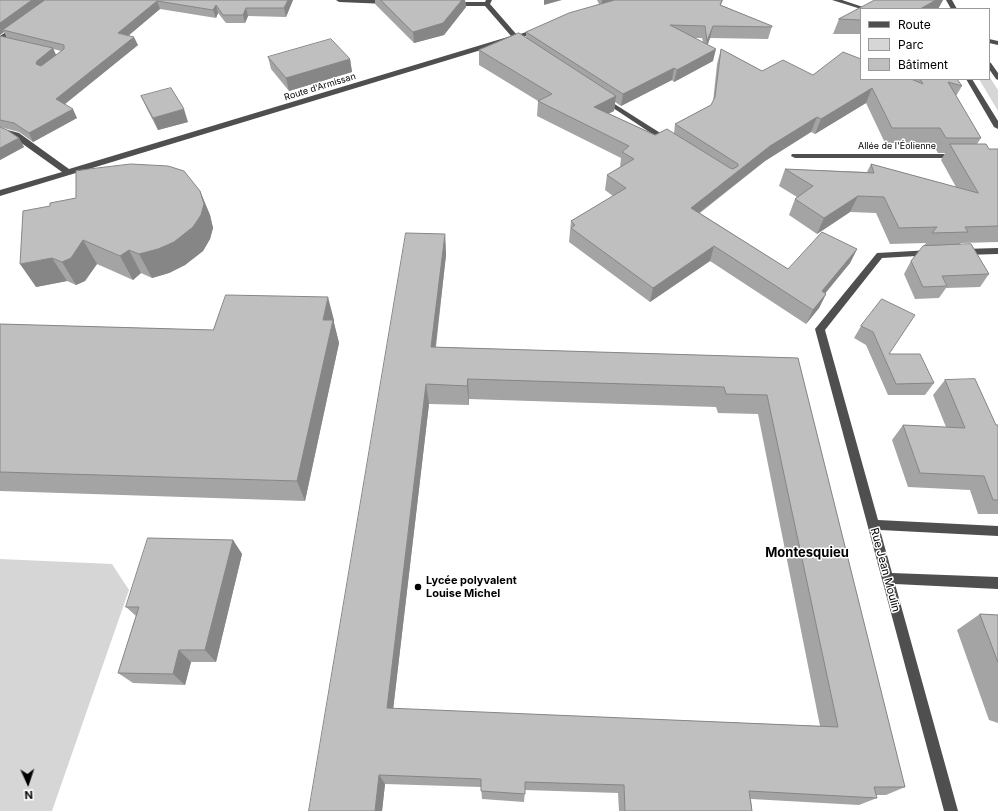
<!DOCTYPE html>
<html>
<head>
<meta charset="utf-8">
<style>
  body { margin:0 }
  #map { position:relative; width:998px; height:811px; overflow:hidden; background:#fff; font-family:Inter,sans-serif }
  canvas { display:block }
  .legend { position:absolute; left:860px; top:8px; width:130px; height:72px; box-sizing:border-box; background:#fff; border:1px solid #999; margin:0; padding:5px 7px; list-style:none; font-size:12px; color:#000 }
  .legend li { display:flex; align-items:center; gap:8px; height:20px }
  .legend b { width:20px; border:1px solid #999 }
  .north { position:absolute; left:8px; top:763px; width:40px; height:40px; -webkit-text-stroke:3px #fff; paint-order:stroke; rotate:177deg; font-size:11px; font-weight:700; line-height:16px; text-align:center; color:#000 }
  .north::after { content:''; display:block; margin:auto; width:14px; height:18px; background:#000; clip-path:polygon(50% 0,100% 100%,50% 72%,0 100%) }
</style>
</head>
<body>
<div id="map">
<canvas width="998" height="811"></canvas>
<ul class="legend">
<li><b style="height:5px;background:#4f4f4f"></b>Route</li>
<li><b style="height:11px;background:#d6d6d6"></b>Parc</li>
<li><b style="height:11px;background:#bfbfbf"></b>Bâtiment</li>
</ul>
<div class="north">N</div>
</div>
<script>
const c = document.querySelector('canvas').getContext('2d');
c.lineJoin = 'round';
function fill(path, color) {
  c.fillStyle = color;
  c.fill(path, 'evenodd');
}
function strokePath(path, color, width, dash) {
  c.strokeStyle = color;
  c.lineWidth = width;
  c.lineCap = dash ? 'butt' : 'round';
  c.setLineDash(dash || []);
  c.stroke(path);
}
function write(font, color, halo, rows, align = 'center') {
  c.font = font + ' Inter,sans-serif';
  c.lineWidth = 3;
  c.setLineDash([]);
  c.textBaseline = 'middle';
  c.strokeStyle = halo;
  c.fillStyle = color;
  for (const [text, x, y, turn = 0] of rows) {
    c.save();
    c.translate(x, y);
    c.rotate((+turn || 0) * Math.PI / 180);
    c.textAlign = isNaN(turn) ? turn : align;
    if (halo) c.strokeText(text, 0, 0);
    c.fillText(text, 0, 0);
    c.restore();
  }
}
fill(new Path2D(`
  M989 76 998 90V111L979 79H989Z
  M0 559 112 564 129 590 52 811H0Z`), '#d6d6d6');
fill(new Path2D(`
  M336 0H383L390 2 387 4 339 2Z
  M486 0H492L490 4 517 35 539 28 542 30 520 38V41H516L514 40 0 196V190L62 172 13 137 0 132V128L19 133 69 169 511 36 485 6H453L450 4 453 2H485Z
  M832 0H842L869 9H861Z
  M946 0H952L957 9H951Z
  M15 26 20 27 0 41V36Z
  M989 39 998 41V45L989 43Z
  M989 62 991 63 998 73V80L996 79 989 69Z
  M966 79H972L998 121V129L994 127Z
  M603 97 605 98 673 141 669 143H666L601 100V98Z
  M792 154H956L960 156 956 158H795L791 156Z
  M998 248V254L963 255 959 252 963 249Z
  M931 250 934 251 935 253 934 255 882 258 825 330 878 520 998 526V536L880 530 892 573 998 577V589L895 584 958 811H944L815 329 877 253Z`), '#4f4f4f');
fill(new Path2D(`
  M0 0H293L286 17 248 16 245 23H226L218 13 216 18 160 9 128 36 138 45 65 104 77 118 33 142 19 132 0 127 19 138 24 147 0 160V36L7 38 4 32 0 35ZM53 49 61 51 56 55Z
  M375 0H471H465L466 7 444 35 414 43 375 4Z
  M597 0H723L721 5 772 26 768 39 710 38 707 45 713 61 674 82 672 80 621 106 615 102 614 111 608 113 655 135 674 133 675 124 711 105 713 102 717 64 721 49 762 71 861 79H957L962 86 956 96 981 138 977 144 989 149H998V242L961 243 960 244 989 274 980 287 946 288 939 298 915 299 904 274 911 261 926 243 890 244 876 213 850 212 817 234 789 215 795 199 797 197 779 186 785 169 867 172 871 164 956 187 941 160 945 153H938L932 143H885L866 103 815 134 811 132 765 161 700 213 788 269 857 249 850 263 825 293 826 294 819 308 806 324 710 261 650 302 569 242 571 221 613 196 605 190 607 175 620 167 621 158 537 116 538 101 479 65V50L526 37V32L599 4ZM694 38H702L703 42Z
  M875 0H943L938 9H861V34H833L839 19Z
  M268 57 350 59 352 72 289 91 271 69Z
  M141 96 188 122 158 130 147 109Z
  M200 191 210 215 213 228 210 239 203 251 185 265 169 273 152 278 141 273 133 280 97 264 85 281 76 285 67 281 36 287 50 206Z
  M445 234 446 255 436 347 798 358 905 787 886 795H876L877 798 859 805 751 799 752 811H619L618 793 525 790 524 802 482 799 481 787 385 784 382 811H309ZM469 399 716 407 718 413 758 414 820 726 393 709 429 404 469 405Z
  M882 299 890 354 934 383 925 395H888L866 345 854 338 861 326Z
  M334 320V323L339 343 305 501 0 491V324L213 330Z
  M945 380 996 425H998V514H978L970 490 908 487 892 440 903 425 946 427 933 395Z
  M233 540 242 554 216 662H191L185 685 133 683 118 673 136 616 126 607Z
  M980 614 998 615V723L989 720 957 630Z`), '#a4a4a4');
fill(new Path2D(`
  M32 0H47L3 30 4 32 0 35V23Z
  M288 0H293L286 17 284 8Z
  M462 0H465L466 7 444 35 414 43 413 32Z
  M544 0H562L544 5Z
  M602 0H634L601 9Z
  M936 0H943L938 9H920Z
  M157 1 160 9 122 41 118 33Z
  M216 5 218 13 216 18 213 10Z
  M246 8 248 16 245 23 243 15Z
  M713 26 710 38 705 53 707 41Z
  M134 37 138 45 60 108 56 99Z
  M53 48 57 57 41 69 36 64 37 61Z
  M716 49 713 61 674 82 677 70Z
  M350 59 352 72 289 91 286 78Z
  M674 68 672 80 621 106 623 94Z
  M872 88 866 103 815 134 821 119Z
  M616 96 614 111 593 122 594 107Z
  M73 109 77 118 33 142 29 133Z
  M184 109 188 122 158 130 153 118Z
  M817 117 811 132 765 161 687 222 691 208 770 146Z
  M19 138 24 147 0 160V148Z
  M200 191 210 215 213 228 210 239 203 251 185 265 169 273 152 278 139 254Z
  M858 196 850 212 817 234 824 218Z
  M445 234 446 255 433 367 431 347Z
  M83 240 97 264 85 281 76 285 62 262Z
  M714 246 710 261 650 302 653 288Z
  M857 249 850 263 815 306 822 291Z
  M129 250 141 273 133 280 120 256Z
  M52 258 67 281 36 287 20 264Z
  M826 294 819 308 806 324 813 310Z
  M328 297 334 320V323L339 343 305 501 297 481 323 320Z
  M468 379 469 399V405L467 386Z
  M426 384 429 404 392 719 387 708Z
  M233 540 242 554 216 662 205 650Z
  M179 650 191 662 185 685 173 674Z
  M379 775 385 784 382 811H375Z`), '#868686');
const building = new Path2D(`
  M0 0H32L0 23Z
  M45 0H288L284 8H246L243 15H223L216 5 213 10 157 1 118 33 134 37 56 99 73 109 29 133 14 123 0 120V36L53 48 37 61 36 64 41 66 64 49V45L3 30Z
  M381 0H462L443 23 413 32Z
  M615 0H722L720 5 772 26V27L713 26 707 41 705 26 670 25 716 49 677 70 674 68 623 94 526 32 569 13Z
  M875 0H936L920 9H861V20L839 19Z
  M519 33 616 96 594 107 655 135 667 129 730 168 733 169 738 166V164L675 124 711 105 715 97 721 49 762 71 783 60 813 75 843 52 861 59V79H911L923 84 920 79H957L962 86 948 82 981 138H946L940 128H892L872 88 821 119 817 117 770 146 691 208 788 269 822 232 857 249 822 291 826 294 813 310 714 246 653 288 571 228 575 225 571 221 626 188 607 175 634 159 622 152 629 146 538 101 552 94 479 50Z
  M331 39 350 59 286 78 268 57Z
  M171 88 184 109 153 118 141 96Z
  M0 127 7 130 19 138 0 148Z
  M950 144H986L989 149H998V226L965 227 968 232 932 233 937 227 899 228 884 197 858 196 824 218 795 199 813 186 785 169 874 173 871 164 978 193Z
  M131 164 168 166 184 171 200 191 204 204 201 215 193 227 174 242 158 249 139 254 129 250 120 256 83 240 71 258 62 262 52 258 20 264 23 211 50 206V203L76 198V171Z
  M406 233 445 234 431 347 798 358 905 787H874L877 798 749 791 752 811H625L624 785 525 782V794L481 791V779L379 775 375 811H309ZM468 379 724 387 726 394 767 395 838 727 387 708 426 384 467 386Z
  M971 244 989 274 942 276 947 286 923 287 911 261 923 246Z
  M226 295 328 297 323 320H333L297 481 0 472V324L213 330Z
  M882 299 915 315 889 354H920L934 383 896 384 873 332 861 326Z
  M975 379 996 425H998V500H993L984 476 920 473 903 425 965 428 945 380Z
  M148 538 233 540 205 650H179L173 674 118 673 139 607H126Z
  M980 614 998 615V662Z`);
fill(building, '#bfbfbf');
strokePath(building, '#868686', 1);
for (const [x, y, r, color] of [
  [418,587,4,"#000"]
]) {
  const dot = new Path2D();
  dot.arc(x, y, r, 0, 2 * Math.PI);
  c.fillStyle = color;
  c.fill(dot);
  strokePath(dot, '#fff', 1.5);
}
write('9px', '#000', '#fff', [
  ["Route d'Armissan",320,87,-17],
  ["Allée de l'Éolienne",897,146]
]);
write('11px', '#000', '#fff', [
  ["Rue Jean Moulin",885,570,75]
]);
write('bold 11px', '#000', '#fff', [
  ["Lycée polyvalent",426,581],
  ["Louise Michel",426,594]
], 'left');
write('bold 13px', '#000', '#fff', [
  ["Montesquieu",807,553]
]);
</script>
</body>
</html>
